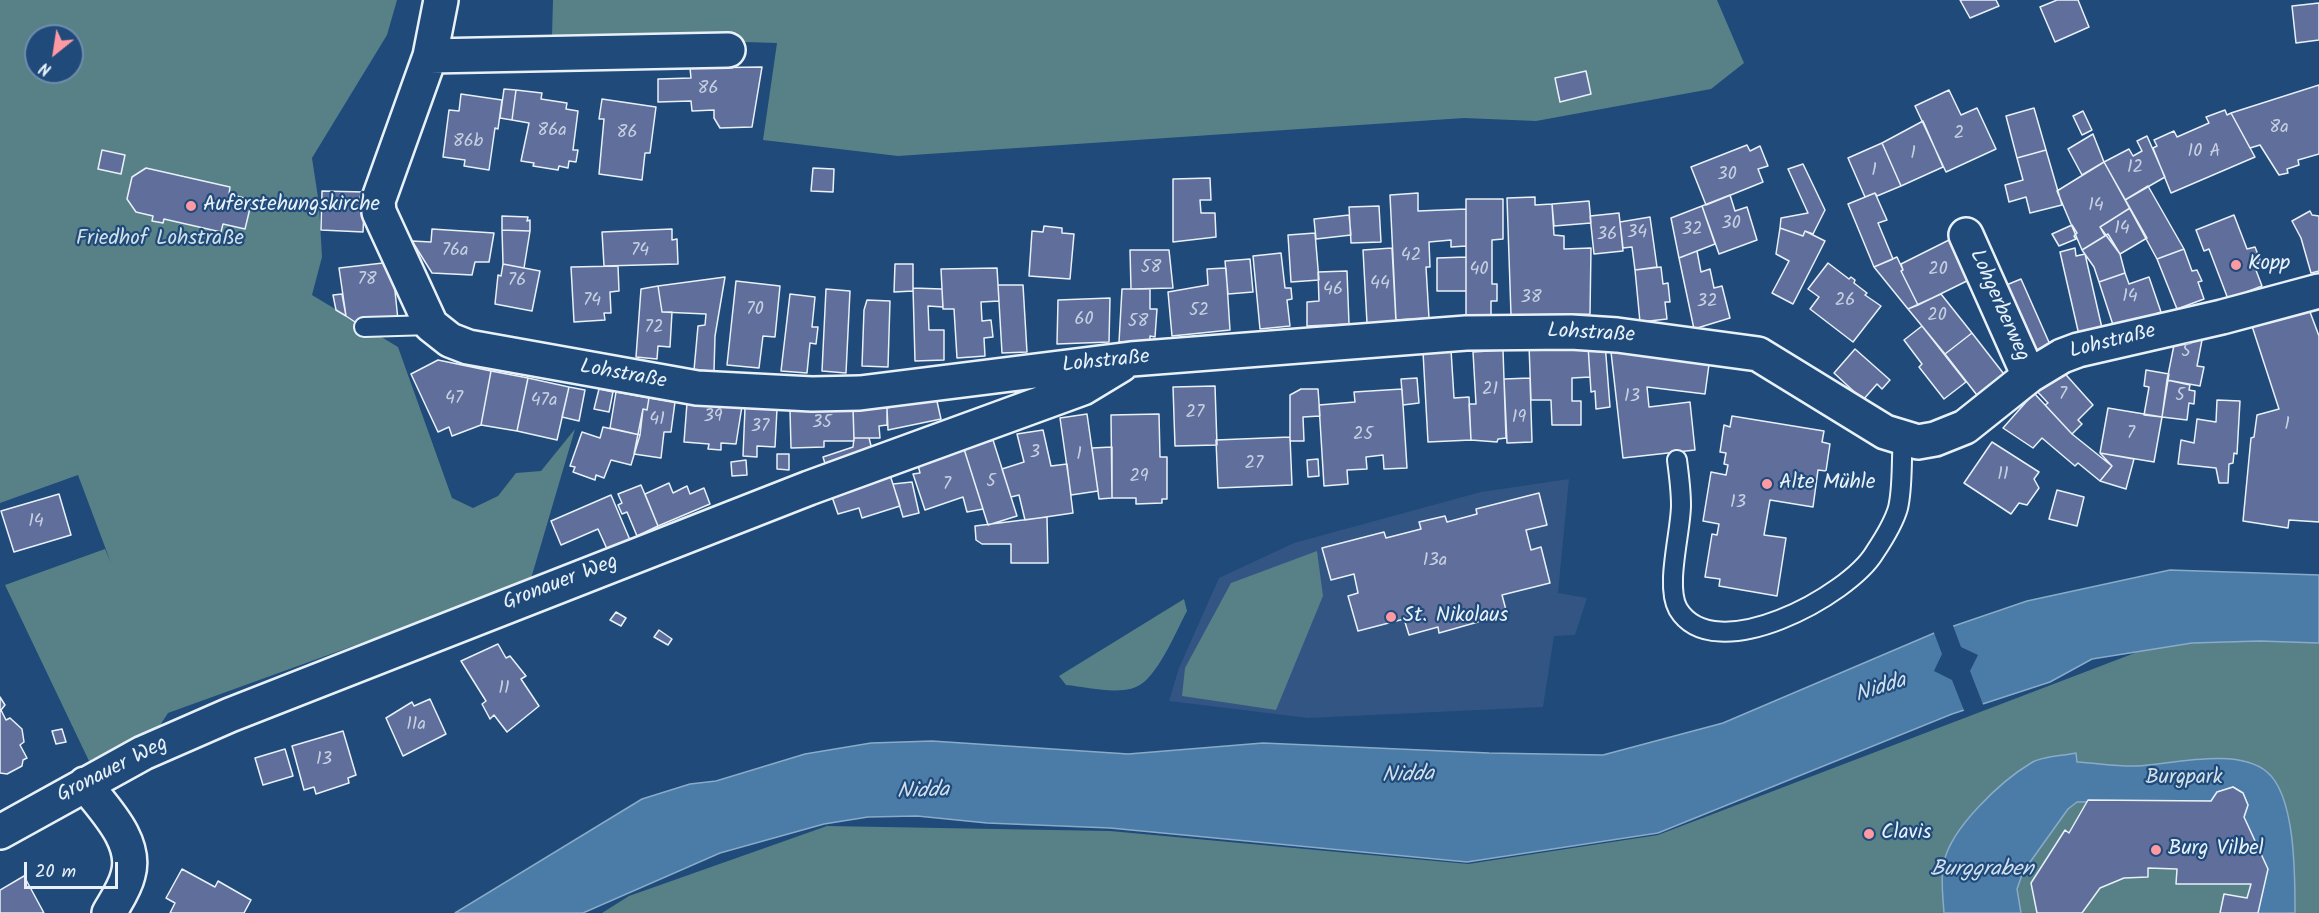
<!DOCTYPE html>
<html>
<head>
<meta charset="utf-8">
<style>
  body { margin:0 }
  #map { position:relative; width:2319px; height:913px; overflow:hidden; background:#1f4a7a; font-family:Kalam,sans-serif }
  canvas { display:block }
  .north { position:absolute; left:24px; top:24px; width:60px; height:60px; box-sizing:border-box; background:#1f4a7a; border:2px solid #6f8dac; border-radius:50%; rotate:210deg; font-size:16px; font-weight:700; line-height:24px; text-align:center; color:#e8f1f8 }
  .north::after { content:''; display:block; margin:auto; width:21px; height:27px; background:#ff9aa2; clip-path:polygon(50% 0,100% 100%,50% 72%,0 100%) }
  .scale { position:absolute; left:24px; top:862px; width:94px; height:27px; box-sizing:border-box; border:3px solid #e8f1f8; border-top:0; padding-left:8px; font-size:18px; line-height:21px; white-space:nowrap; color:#e8f1f8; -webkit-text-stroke:4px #1f4a7a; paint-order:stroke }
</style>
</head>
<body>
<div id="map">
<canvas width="2319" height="913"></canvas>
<div class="north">N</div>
<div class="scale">20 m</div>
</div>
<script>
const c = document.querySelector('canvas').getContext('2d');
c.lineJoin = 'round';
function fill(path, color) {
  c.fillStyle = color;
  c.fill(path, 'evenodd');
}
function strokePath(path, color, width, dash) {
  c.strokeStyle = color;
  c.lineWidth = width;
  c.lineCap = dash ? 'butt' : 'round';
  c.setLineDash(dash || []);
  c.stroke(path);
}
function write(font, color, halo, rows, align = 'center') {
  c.font = font + ' Kalam,sans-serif';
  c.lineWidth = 4.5;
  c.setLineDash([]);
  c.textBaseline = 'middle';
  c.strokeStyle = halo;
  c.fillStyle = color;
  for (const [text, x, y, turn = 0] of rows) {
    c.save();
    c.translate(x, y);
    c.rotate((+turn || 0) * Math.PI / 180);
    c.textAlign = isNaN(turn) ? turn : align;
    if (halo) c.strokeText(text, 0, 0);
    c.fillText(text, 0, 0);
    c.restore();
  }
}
fill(new Path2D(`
  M1569 479 1558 593 1587 598 1575 635 1554 636 1543 707 1308 718 1169 701 1179 668 1219 578 1294 543 1481 492Z`), '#325584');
fill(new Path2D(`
  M0 0H397L387 35 312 158 319 204 322 257 312 295 398 347 452 498 473 508 498 496 516 473 541 471 575 429 530 582 168 713 159 727 89 761 5 585 105 549 111 563 78 475 0 503ZM36 36H72V72H36Z
  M553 0H1717L1744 63 1711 89 1536 121 1464 118 898 156 763 140 777 43 552 36Z
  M1317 551 1323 596 1276 710 1182 696 1185 668 1231 583Z
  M1184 599 1187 611C1176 631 1157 679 1136 687 1116 695 1087 687 1066 685L1059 676Z
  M2260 641 2319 643V913H602L629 896 827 826 1110 831 1468 864 1658 835 2140 651 2192 643Z`), '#578087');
const water = new Path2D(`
  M2170 570 2319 575V643L2260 641 2192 643 2092 659 2050 682 1952 714 1658 833 1467 862 1110 828 987 823 917 816 868 817 824 824 720 853 583 913H455L642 799 690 784 716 781 805 754 871 743 932 741 1128 754 1263 743 1489 753 1603 755 1723 723 1939 631 2027 601Z
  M2076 753 2077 762C2097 763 2118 767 2137 766 2172 764 2238 747 2267 772 2296 796 2295 878 2295 913H2258L2244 817 2248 805 2243 793 2233 787 2217 792 2211 801 2077 802 2068 809 2023 872 2017 889 2021 913H1944C1943 897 1940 878 1944 862 1951 828 2001 781 2031 763 2042 756 2063 756 2076 753Z`);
fill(water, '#4b7ca8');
strokePath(water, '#8aabc8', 1.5);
fill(new Path2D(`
  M1952 623 1961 647 1978 655 1970 671 1984 707 1965 713 1952 680 1934 671 1942 654 1933 630Z`), '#1f4a7a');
const building = new Path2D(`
  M1960 0H1996L1999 6 1970 18Z
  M2057 0H2078L2089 27 2055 42 2040 7Z
  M2319 3V40L2296 43 2292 6Z
  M762 67 752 127 720 128 714 118V110L692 111 691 101 658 102V79L691 78 690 68Z
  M1586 71 1591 94 1560 102 1555 78Z
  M2319 85V154L2298 160 2299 165 2287 169 2288 173 2279 175 2260 145 2250 148 2231 113Z
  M504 89 516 90 512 120 500 118Z
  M516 90 542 93 541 99 567 103 566 109 578 111 573 150H578L576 162 569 161 568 168 559 166 558 170 533 166 534 163 521 161 529 123 512 120Z
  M1949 90 1961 115 1977 108 1996 149 1946 172 1915 106Z
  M461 94 502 100 498 129 495 128 489 170 464 166 465 160 443 157 449 110 459 111Z
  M602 99 656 107 650 153H645L642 180 599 174 604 119H599Z
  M2034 108 2046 150 2017 158 2006 116Z
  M2225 110 2227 115 2231 113 2255 157 2171 193 2153 148 2157 146 2154 140 2174 131 2177 137 2209 123 2206 117Z
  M2083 111 2092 130 2082 135 2073 116Z
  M1923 121 1943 167 1901 186 1882 143Z
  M2093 134 2104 162 2082 175 2068 149Z
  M2147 136 2165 177 2125 200 2104 162 2129 149 2133 156 2142 151 2137 141Z
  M1882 143 1901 186 1877 196 1875 193 1865 197 1848 158Z
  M1747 145 1750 151 1760 146 1768 166 1758 169 1763 182 1706 205 1691 167Z
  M102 150 125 155 121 174 98 169Z
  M2046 150 2062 205 2030 213 2026 197 2009 202 2005 185 2023 180 2017 158Z
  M2104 162 2130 208 2100 227 2105 236 2082 250 2057 191Z
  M1803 164 1825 210 1813 234 1805 231 1803 236 1780 228 1781 218 1808 213 1788 169Z
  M146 168 230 187 229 194 252 200 245 229 223 224 221 232 164 219 163 223 152 221 153 216 136 212 127 199 132 177Z
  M813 168 834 169 833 192 811 191Z
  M1210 178 1211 200H1200L1201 213H1215L1216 237 1173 242V179Z
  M2148 186 2184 249 2157 259 2125 200Z
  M322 191 365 192 363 232 321 230Z
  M1418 193V211L1466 209V246L1451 247V240L1429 242 1430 267H1426L1429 318 1396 320 1390 195Z
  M1875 193 1887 220 1878 223 1893 259 1874 267 1848 204Z
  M1730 195 1735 211 1747 207 1757 240 1719 254 1702 206Z
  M1535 197V205L1552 204 1554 235 1564 236V249L1591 248 1590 314 1511 315 1507 198Z
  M1466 199H1503V239L1492 240V284H1497V301H1491V316L1466 319Z
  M1589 201 1591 223 1554 226 1552 204Z
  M1379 206 1381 242 1351 243 1349 207Z
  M1702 206 1715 244 1679 258 1671 218Z
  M2130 208 2147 238 2120 254 2100 227Z
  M2310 211 2312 215 2319 216V271L2311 273 2301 238 2292 221Z
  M1619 213 1623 251 1594 254 1590 216Z
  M1349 215 1351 235 1316 239 1314 219Z
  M2234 215 2247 249 2255 247 2261 262 2254 265 2262 286 2228 299 2209 249 2204 251 2196 230Z
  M502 216 528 217 527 221 530 220V231L502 230Z
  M1650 217 1657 267 1635 270 1632 247 1623 248 1620 222Z
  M2072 225 2077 233 2074 236 2076 239 2059 246 2052 234Z
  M1044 226 1062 228V233L1074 234 1070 279 1029 276 1032 231 1043 232Z
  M1780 228 1803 236 1805 231 1825 241 1793 304 1772 293 1789 261 1776 254Z
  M432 229 494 233 489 262H475L472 275 432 273 412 241 431 242Z
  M672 229V240L677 239 678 264 604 266 602 232Z
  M502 230 530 231 524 268 503 264Z
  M1315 233 1319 280 1291 282 1288 235Z
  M2108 234 2120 254 2125 273 2099 282 2094 267 2082 250Z
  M1957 236 1977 276 1918 305 1901 271 1903 270 1901 264Z
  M1392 248 1396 322 1367 323 1363 250Z
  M2075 248 2076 256 2085 254 2102 328 2079 335 2060 252Z
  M2184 249 2192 271 2197 270 2202 281 2198 282 2204 299 2177 309 2157 259Z
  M1130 250H1169L1173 288 1131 289Z
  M1697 251 1701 272 1710 269 1714 288 1722 286 1730 318 1694 329 1679 258Z
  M1281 253 1285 288H1291L1292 299 1287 300 1290 326 1260 329 1253 256Z
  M1466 257V291H1437V258Z
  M1897 257 1903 270 1901 271 1918 305 1908 309 1874 267Z
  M1250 259 1253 292 1228 294 1225 261Z
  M392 262 398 320 358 324 346 316 339 268Z
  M1828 263 1849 279 1851 277 1855 280 1854 283 1867 293 1865 295 1881 306 1853 342 1810 309 1819 297 1808 289Z
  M503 264 540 271 532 311 495 304 498 275 501 276Z
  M895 264H913V291L894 292Z
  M618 266 619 291 610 292 611 313H604L605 320 574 322 571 267Z
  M1661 267 1663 284 1668 283 1670 302H1665L1667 319 1640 322 1635 270Z
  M997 268 999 301 981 302 982 321 991 320 993 337 984 338 985 356 957 358 954 309H943L941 269Z
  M1226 268 1230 330 1172 336 1168 292 1208 285 1207 269Z
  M1347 271 1349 324 1307 326V302L1319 301 1318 272Z
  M2125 273 2129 284 2149 277 2161 312 2114 328 2099 282Z
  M725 277 715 336 714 371 694 370 698 326 705 325 706 314 662 312 658 286Z
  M2021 279 2052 349 2029 359 1999 288Z
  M736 281 780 286 775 337 763 336 759 368 727 365Z
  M998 285H1023L1027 352 1002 353Z
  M658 286 662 312H672L670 347 658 346 657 359 636 357 641 289Z
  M913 288 942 289 943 307 928 306 929 330H944V360L915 361Z
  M826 289 850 291 846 373 822 371Z
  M1122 289H1150V309H1157L1155 337 1150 336V340L1119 342Z
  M342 294 346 316 336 310 333 295Z
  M790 294 815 297 812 327H818L816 344 810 343 807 373 781 371Z
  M1941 294 1972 333 1945 354 1908 309Z
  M1110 298 1109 342 1057 344 1058 300Z
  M867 300 890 301 888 367 862 366 864 310Z
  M2307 304 2319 336V522L2289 520 2288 528 2243 521 2251 438 2254 437 2257 415 2279 409 2251 323Z
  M1922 326 1966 382 1944 399 1919 367 1922 364 1904 340Z
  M1972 333 2007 378 1980 399 1945 354Z
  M2176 335 2202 340 2197 366 2204 367 2200 386 2167 380Z
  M1605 343 1610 407 1596 409 1595 391 1591 392 1588 345Z
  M1529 345H1588L1590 377 1572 378V401H1581V425H1552L1551 400H1531Z
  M1616 346 1710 357 1705 394 1647 387 1649 407 1690 402 1695 450 1623 458 1611 352Z
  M1855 349 1890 380 1882 389 1877 384 1863 400 1834 373Z
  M1451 350 1454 398 1469 397 1471 440 1428 442 1423 352Z
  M1503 350 1506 438 1498 439 1497 442 1471 440 1469 404H1476L1473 352Z
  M438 360 491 371 481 425 452 436 449 427 438 432 411 374Z
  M2059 367 2093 405 2078 420 2082 424 2072 434 2045 405 2048 403 2035 389Z
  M2146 370 2169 374 2162 417 2144 415 2149 387 2144 386Z
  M491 371 528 378 517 431 481 425Z
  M528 378 569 387 557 440 517 431Z
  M1417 378 1419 403 1403 405 1401 379Z
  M1530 378 1532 442 1507 443 1504 379Z
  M2167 380 2190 385 2189 390 2195 391 2194 404 2189 403 2187 420 2162 417Z
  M1215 386 1217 445 1175 446 1173 387Z
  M569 387 585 390 579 421 562 417Z
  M599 389 613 392 609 412 594 409Z
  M1301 389H1318L1320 416 1303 417 1304 441H1290V395Z
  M1402 389 1407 468 1384 469 1383 455 1366 457 1367 469 1347 470 1348 484 1324 486 1319 405 1355 402 1354 392Z
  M616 392 649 398 647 410 643 409 640 435 610 428Z
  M2034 393 2072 434 2112 466 2100 481 2078 463 2075 466 2042 438 2033 448 2003 428Z
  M936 397 941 419 888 430 887 408Z
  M649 398 675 402 671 432H664L661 458 634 454 643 409 647 410Z
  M2217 400 2240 401 2237 454 2234 453 2233 463 2229 464 2228 483H2219L2216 468 2178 464 2181 440 2194 443 2197 419 2216 422Z
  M687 403 742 406 736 444 721 443V450L708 449 709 444 684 442Z
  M745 408 777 409 775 447 757 446V457L743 456Z
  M853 408 854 441H824V447L791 448 790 410Z
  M853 408H887V425L879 426 880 438H854Z
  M2108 408 2162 417 2154 462 2100 453Z
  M1087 414 1098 491 1071 495 1060 418Z
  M1159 414 1160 457H1167V499H1162V503L1136 504V498H1112L1111 415Z
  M1732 416 1824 431 1822 442 1830 444 1826 471 1818 470 1813 507 1770 500 1764 535 1786 538 1777 596 1719 586 1720 579 1705 577 1712 534 1717 535 1719 524 1703 521 1711 472 1726 475 1728 465 1724 464 1726 453 1720 452 1724 425 1730 427Z
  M603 427 640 435 631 465 611 460 604 478 596 475 595 480 573 472 575 467 570 466 582 432 600 438Z
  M1043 430 1051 466 1067 464 1073 513 1025 520 1019 495 1011 497 1002 469 1024 462 1017 434Z
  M1290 437 1292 485 1218 488 1216 440Z
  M854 438H869L873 453 827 470 823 457 853 447Z
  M993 440 1017 516 988 525 964 449Z
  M1992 442 2039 472 2034 479 2039 488 2027 505 2019 503 2011 514 1964 483Z
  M1112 447V498L1099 499 1092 448Z
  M964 449 983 509 967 512 963 497 925 510 913 474 920 473 918 465Z
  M2100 453 2134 459 2126 489 2100 481 2112 466Z
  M777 454H789V470L777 469Z
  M1318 459 1319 476 1308 477 1307 460Z
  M746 460 747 475 732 476 731 462Z
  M890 475 900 506 862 518 859 508 838 514 831 494Z
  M912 482 919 513 903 517 893 484Z
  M669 483 673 493 687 486 690 494 704 488 710 504 658 526 645 494Z
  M641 485 658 526 637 536 627 512 622 514 618 505 622 503 618 494Z
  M2057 490 2084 497 2077 526 2049 519Z
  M1539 493 1547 525 1526 530 1531 550 1541 547 1550 583 1502 595 1506 610 1477 617 1478 622 1439 633 1438 627 1409 635 1404 619 1358 631 1348 596 1358 593 1354 574 1331 580 1322 548 1384 532 1386 538 1421 529 1419 522 1445 516 1447 522 1477 514 1476 509Z
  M59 494 71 535 14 552 1 511Z
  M611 495 630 540 607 549 598 529 561 545 551 521Z
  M1047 517 1048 563H1011V544H982L976 540 975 526Z
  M616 612 626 618 621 626 610 620Z
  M659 630 672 639 668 645 654 637Z
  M498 644 506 658 510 656 526 676 521 679 539 706 507 732 494 715 490 719 482 704 486 701 461 661Z
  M0 697 5 705 1 710 6 720 10 718 22 729 24 742 20 745 27 758 23 760 22 766 7 774 0 773Z
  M430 699 446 734 403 756 386 718 412 702 414 706Z
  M62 729 66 742 56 744 52 731Z
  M343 731 356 775 348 778 349 783 316 794 314 787 304 790 292 746Z
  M285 749 293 776 263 785 255 758Z
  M2233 787 2243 793 2248 805 2244 817 2268 869 2258 913H2220L2224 894 2247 898 2251 884H2176L2177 869 2148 868V877L2124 878 2100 888 2082 913H2037L2031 883 2065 830 2069 833 2088 800 2211 801 2217 792Z
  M182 869 215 887 218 881 251 900 244 913H170L175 903 166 898Z
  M24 876 44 913H0V890Z`);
fill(building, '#606e9b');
strokePath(building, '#e8f1f8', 1.5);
const service = new Path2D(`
  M364 327 431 325
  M1677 460C1679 475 1681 490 1681 505 1681 532 1665 586 1678 609 1714 669 1849 596 1875 552 1883 540 1894 522 1898 508 1903 487 1901 461 1903 439`);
const minor = new Path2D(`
  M441 0 430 56 378 201 379 212 431 325 450 340 468 347 697 388 812 394 860 393 1131 359 1466 333 1571 332 1617 335 1758 354 1885 432 1918 442 1935 439 1965 427 2029 376 2062 356 2078 350 2222 317 2319 291
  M430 56 728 50
  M1966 235 2029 376
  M85 784C103 808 138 841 128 875 125 888 116 901 109 913
  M0 832 143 753 230 715 809 488 1083 388 1121 365`);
strokePath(service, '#e8f1f8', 22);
strokePath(minor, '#e8f1f8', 38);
strokePath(service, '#1f4a7a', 18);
strokePath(minor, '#1f4a7a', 33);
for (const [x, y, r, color] of [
  [191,206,6,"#ff9aa2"],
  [2236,265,6,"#ff9aa2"],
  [1767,484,6,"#ff9aa2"],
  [1391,617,6,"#ff9aa2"],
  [1869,834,6,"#ff9aa2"],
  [2156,850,6,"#ff9aa2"]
]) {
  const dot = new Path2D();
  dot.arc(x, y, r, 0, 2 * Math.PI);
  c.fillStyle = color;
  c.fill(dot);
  strokePath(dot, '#1f4a7a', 2);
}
write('18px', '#c6d0e1', null, [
  ["86",708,90],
  ["8a",2279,129],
  ["86a",552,132],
  ["86",627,134],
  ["2",1959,135],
  ["86b",468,143],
  ["10 A",2204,153],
  ["1",1913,155],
  ["12",2135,169],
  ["1",1874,172],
  ["30",1727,176],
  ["14",2096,207],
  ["30",1731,225],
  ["14",2122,230],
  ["32",1692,231],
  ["34",1637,234],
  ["36",1607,236],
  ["76a",455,252],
  ["74",640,252],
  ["42",1411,257],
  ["58",1151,269],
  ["40",1479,271],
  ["20",1938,271],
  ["78",367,281],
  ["76",517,282],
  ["44",1380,285],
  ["46",1333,291],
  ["14",2130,298],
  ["38",1531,299],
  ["74",592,302],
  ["26",1845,302],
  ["32",1707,303],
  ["70",755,311],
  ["52",1199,312],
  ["20",1937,317],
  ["60",1084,321],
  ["58",1138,323],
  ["72",654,329],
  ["5",2186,353],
  ["21",1490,391],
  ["7",2063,396],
  ["5",2180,397],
  ["13",1632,398],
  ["47",454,400],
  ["47a",544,402],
  ["27",1195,414],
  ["39",713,418],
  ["19",1519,419],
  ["41",657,421],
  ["35",822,424],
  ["1",2287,426],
  ["37",760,428],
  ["7",2131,435],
  ["25",1363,436],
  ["3",1035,454],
  ["1",1079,456],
  ["27",1254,465],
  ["11",2003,476],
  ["29",1139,478],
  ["5",991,483],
  ["7",947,486],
  ["13",1738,504],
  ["14",36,523],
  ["13a",1435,562],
  ["11",504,690],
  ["11a",416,726],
  ["13",324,761]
]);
write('21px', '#e8f1f8', '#1f4a7a', [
  ["Auferstehungskirche",203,206],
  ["Kopp",2248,265],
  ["Alte Mühle",1779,484],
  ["St. Nikolaus",1403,617],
  ["Clavis",1881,834],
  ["Burg Vilbel",2168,850]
], 'left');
write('21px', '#d2e0e7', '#1f4a7a', [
  ["Friedhof Lohstraße",160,240],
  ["Burgpark",2184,779]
]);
write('21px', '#e8f1f8', '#1f4a7a', [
  ["Lohgerberweg",1998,306,66],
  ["Lohstraße",1591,335,3],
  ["Lohstraße",2113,343,-14],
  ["Lohstraße",1106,363,-6],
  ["Lohstraße",623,376,10],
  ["Gronauer Weg",561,584,-21],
  ["Gronauer Weg",113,771,-27]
]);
write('italic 22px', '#d0dfec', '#1f4a7a', [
  ["Nidda",1881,690,-18],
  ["Nidda",1408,777,-2],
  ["Nidda",923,793,-2],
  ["Burggraben",1982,871]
]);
</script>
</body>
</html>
